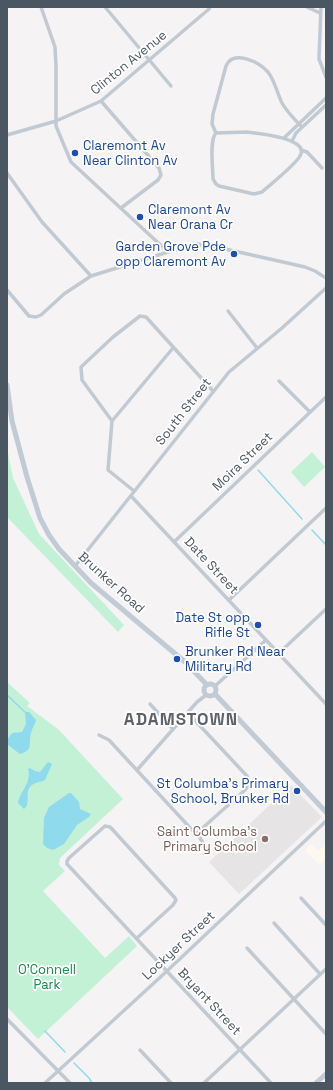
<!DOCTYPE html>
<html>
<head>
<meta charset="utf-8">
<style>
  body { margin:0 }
  #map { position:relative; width:333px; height:1090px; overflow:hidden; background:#f5f3f3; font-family:"Space Grotesk",sans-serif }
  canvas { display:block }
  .frame { position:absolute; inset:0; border:8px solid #4a5661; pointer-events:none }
</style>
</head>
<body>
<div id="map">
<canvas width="333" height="1090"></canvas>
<div class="frame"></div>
</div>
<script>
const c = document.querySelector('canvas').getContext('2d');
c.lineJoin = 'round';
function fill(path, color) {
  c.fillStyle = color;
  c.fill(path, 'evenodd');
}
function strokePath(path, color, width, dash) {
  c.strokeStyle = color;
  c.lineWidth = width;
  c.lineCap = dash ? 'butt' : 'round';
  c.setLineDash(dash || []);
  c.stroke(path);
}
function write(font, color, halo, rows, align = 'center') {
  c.font = font + ' "Space Grotesk",sans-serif';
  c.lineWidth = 3.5;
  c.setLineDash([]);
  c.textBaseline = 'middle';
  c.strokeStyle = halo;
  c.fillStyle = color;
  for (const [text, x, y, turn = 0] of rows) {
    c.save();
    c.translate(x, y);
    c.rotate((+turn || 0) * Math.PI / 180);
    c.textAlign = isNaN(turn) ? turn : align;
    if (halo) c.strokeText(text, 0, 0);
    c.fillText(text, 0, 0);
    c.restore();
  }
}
fill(new Path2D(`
  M311 844 318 851 326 844V858L319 865 305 850Z`), '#fdf9ef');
fill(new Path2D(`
  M291 785 322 817 239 894 209 862Z`), '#e6e4e5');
fill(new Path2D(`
  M7 448 13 478 39 534 124 625 118 632 7 517Z
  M312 452 325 467 304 487 291 472Z
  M7 682 30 703 27 706 58 729 123 799 60 858 59 865 65 871 43 891 105 958 129 936 137 946 38 1039 7 1007Z`), '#c3f1d5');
fill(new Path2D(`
  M25 712H29L36 720C35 725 32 728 31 733 28 744 34 750 20 754L8 745 7 740 12 733 22 732 26 724Z
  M48 762 52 764 45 780C41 782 36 782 32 785 23 792 32 803 24 809L18 803C20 791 32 783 28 769L30 768 35 771 40 772Z
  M69 793H71L79 802 80 809 91 814 89 817 77 825 64 844 53 850 47 848 43 844 44 818 49 807Z`), '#90daee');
strokePath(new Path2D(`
  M258 470 302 519
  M312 530 326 545
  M7 695 26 713
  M45 1031 65 1052
  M74 1063 89 1078 92 1083`), '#90daee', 1.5);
strokePath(new Path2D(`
  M41 7 55 47 56 66V126L71 162 168 252
  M105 7 171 86
  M307 7 320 13
  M321 7 319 59 326 77
  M101 101 159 168 161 175 158 180 121 208
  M247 132C256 133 311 138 300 156 295 165 271 184 262 192L254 194 219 186 216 184 213 179C213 168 209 140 216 133Z
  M216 133 212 124 213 114 226 66C233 49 259 62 268 72 275 81 277 93 282 103 287 112 295 120 302 127
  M7 135 56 121 101 101 209 9 210 7
  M285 137 326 98
  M292 141 296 133 326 105
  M301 150 307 152 322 168
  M7 173 42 222 91 276
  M7 290 29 316 36 317 41 315 64 294 91 276 168 252 196 244 212 246 305 267 315 271 326 278
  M228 311 257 348
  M279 381 310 412
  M112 421 173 348
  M134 491 108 470 112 421 82 380 81 367 113 337 140 316 146 317 213 391
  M131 496 326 704
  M174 542 326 397
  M75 566 229 372 282 328 326 288
  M229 600 326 508
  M279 653 326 609
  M215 686 266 640
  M150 704 173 729
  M99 735 109 740 193 831 197 833 245 790 247 787 249 781 247 776 188 713
  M137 770 197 702 206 695
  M197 833 208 851
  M301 898 326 925
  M274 923 320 974
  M137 938 173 905 176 900 175 898 112 829 110 827 105 826 69 858 67 861V864L271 1083
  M247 948 326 1034
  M7 1019 70 1083
  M140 1050 171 1083
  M45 1083 167 971 326 821
  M204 1083 326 969`), '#c1cad2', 3.5);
strokePath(new Path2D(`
  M7 385 12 421 27 477 40 518 49 535 59 549 91 583 185 662 207 685
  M204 690a6 6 0 1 1 12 0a6 6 0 1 1-12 0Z
  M215 694 326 812
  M316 1083 326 1074`), '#c1cbd6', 5);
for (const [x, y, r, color] of [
  [75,153,4,"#1a4fb4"],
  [140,217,4,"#1a4fb4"],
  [234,254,4,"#1a4fb4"],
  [258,625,4,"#1a4fb4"],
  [177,659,4,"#1a4fb4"],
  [297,791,4,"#1a4fb4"],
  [265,839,4,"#8d6e63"]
]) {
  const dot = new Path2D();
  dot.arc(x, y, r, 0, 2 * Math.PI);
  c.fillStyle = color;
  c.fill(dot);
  strokePath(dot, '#fff', 1.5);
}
write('13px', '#4a5661', '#fff', [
  ["Clinton Avenue",129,63,-39],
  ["South Street",184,412,-52],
  ["Moira Street",243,462,-44],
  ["Date Street",211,566,47],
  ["Brunker Road",111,583,42],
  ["Lockyer Street",179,946,-43],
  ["Bryant Street",209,1002,47]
]);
write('13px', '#164399', '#fff', [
  ["Claremont Av",83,146],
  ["Near Clinton Av",83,161],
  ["Claremont Av",148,210],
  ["Near Orana Cr",148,225],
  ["Garden Grove Pde",226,247,"right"],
  ["opp Claremont Av",226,262,"right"],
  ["Date St opp",250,618,"right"],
  ["Rifle St",250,633,"right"],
  ["Brunker Rd Near",185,652],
  ["Military Rd",185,667],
  ["St Columba's Primary",289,784,"right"],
  ["School, Brunker Rd",289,799,"right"]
], 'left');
write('13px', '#785e54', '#fff', [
  ["Saint Columba’s",257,832],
  ["Primary School",257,847]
], 'right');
write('13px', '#17864f', '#fff', [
  ["O'Connell",47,970],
  ["Park",47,985]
]);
c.letterSpacing = '1px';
write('bold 17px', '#5f6368', '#fff', [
  ["ADAMSTOWN",181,720]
]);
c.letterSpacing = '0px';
</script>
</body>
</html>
